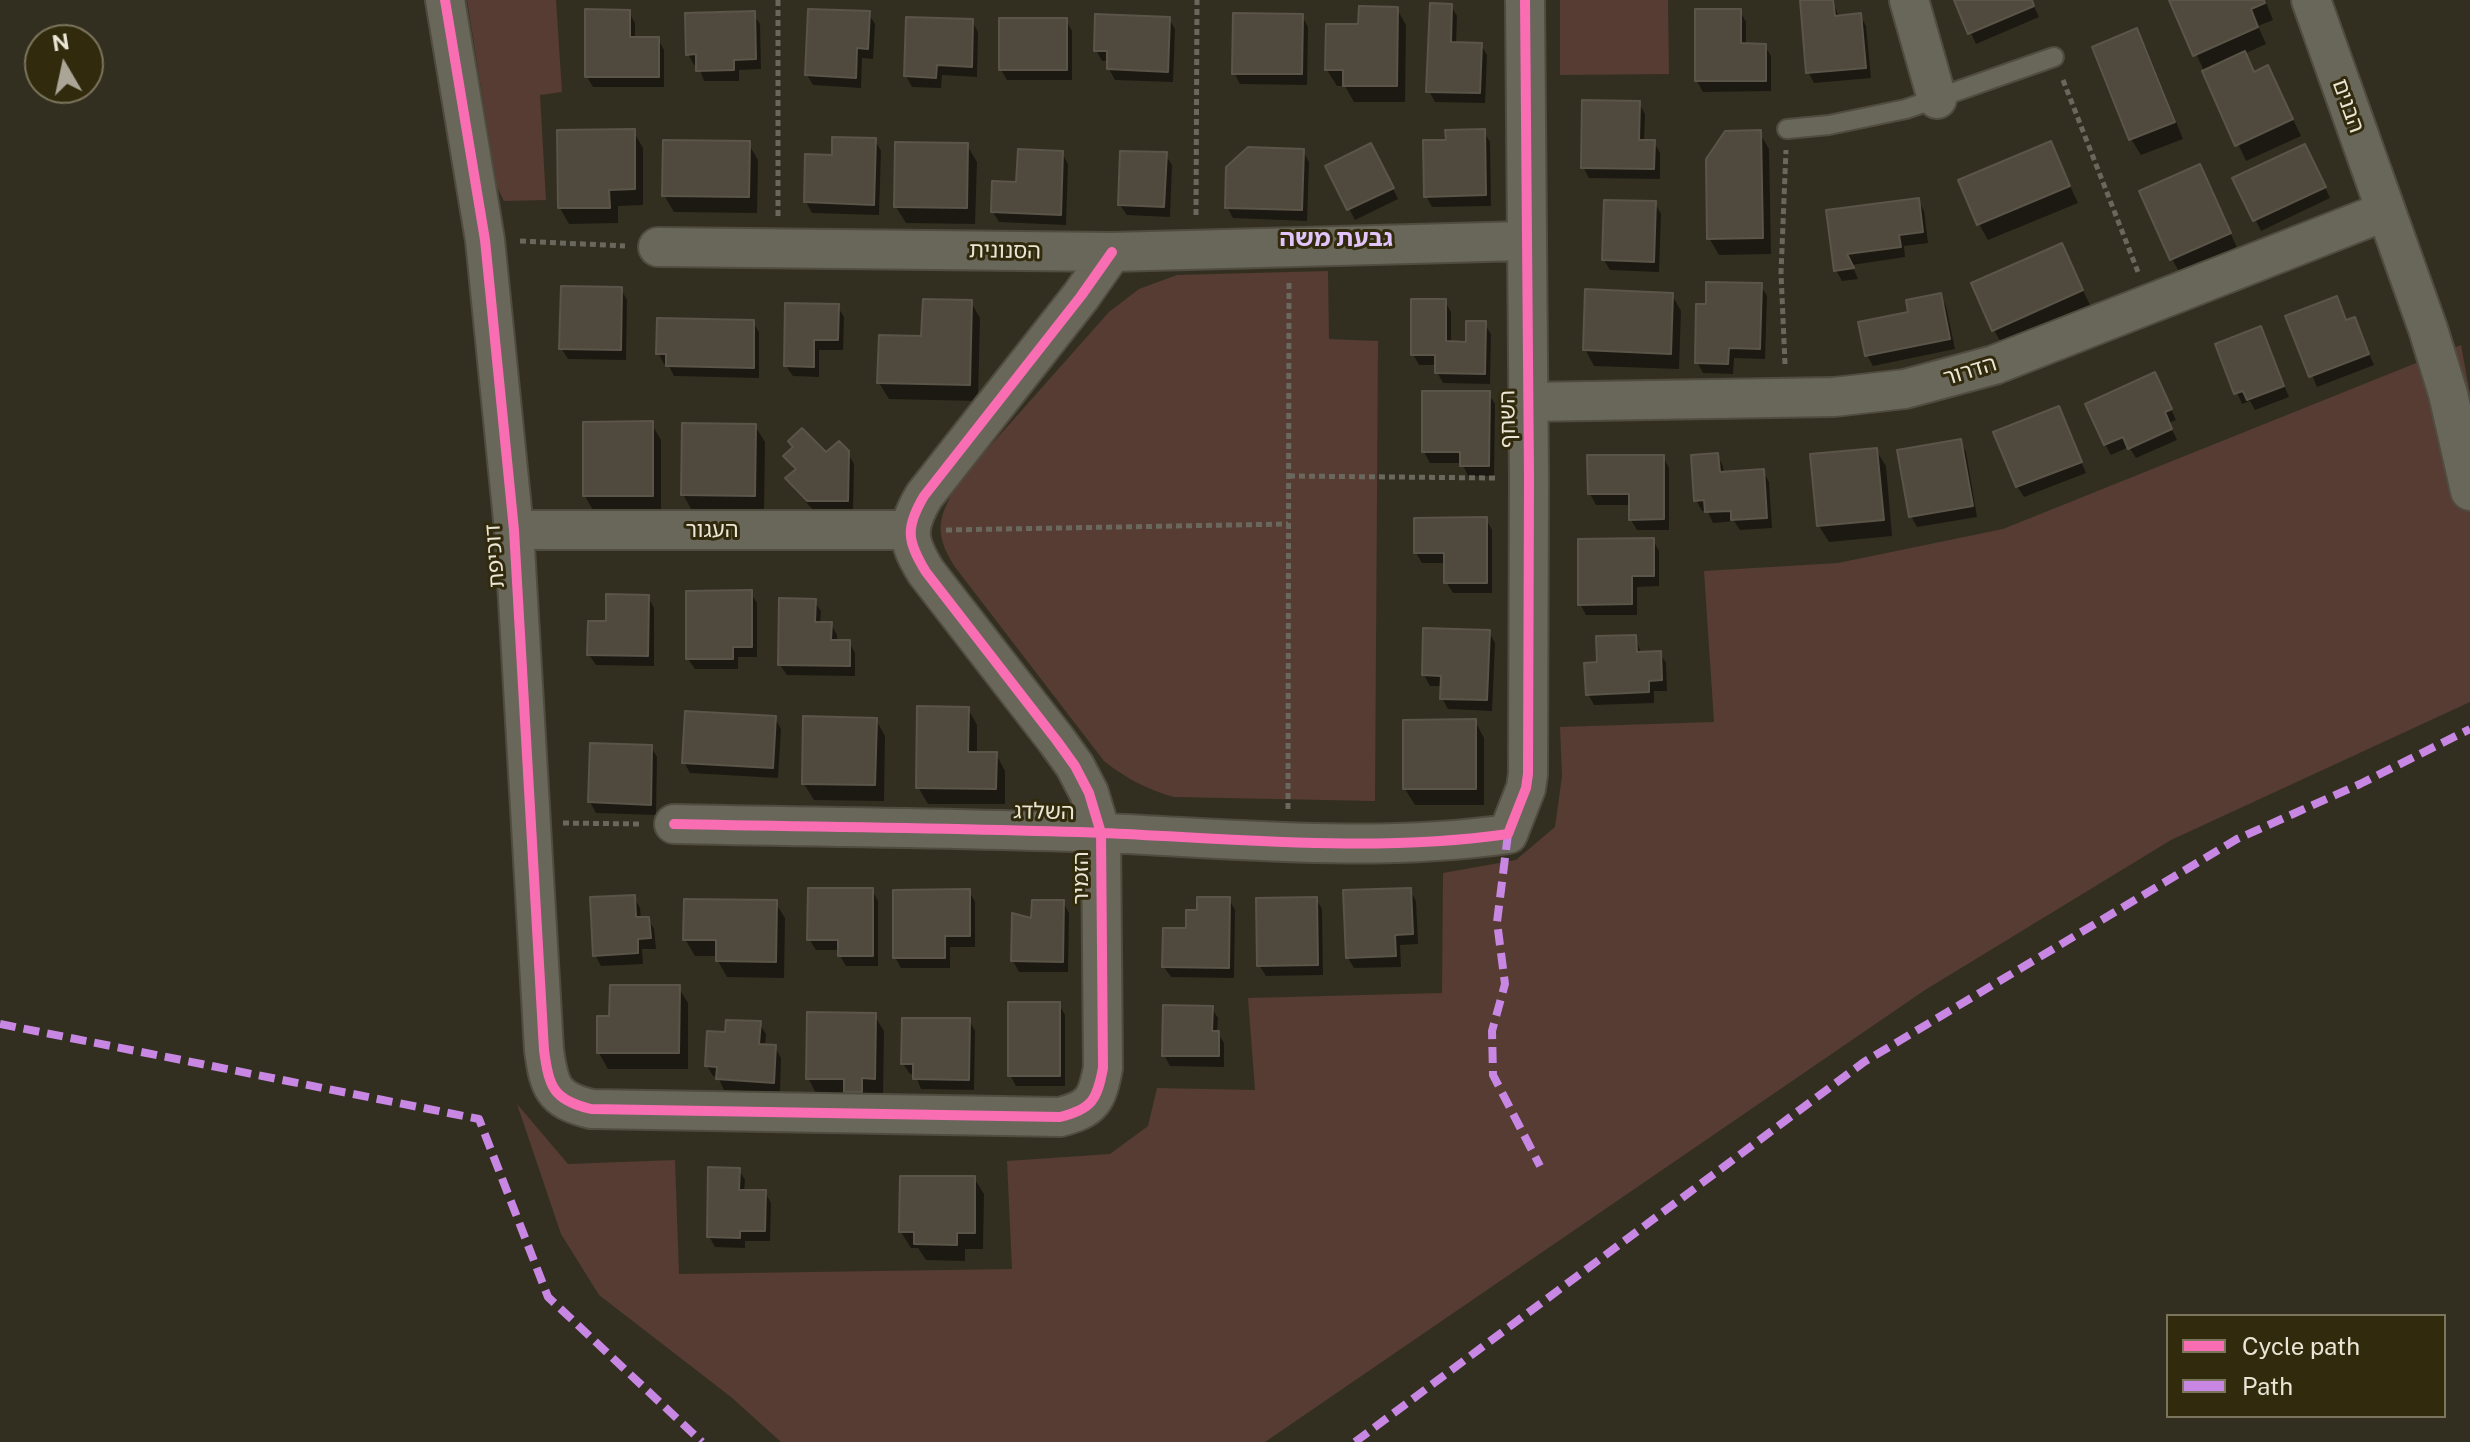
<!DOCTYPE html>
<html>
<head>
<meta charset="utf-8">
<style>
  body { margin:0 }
  #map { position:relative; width:2470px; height:1442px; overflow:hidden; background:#332f20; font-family:"Public Sans",sans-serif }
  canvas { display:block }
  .legend { position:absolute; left:2166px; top:1314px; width:280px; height:104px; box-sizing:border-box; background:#312a0d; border:2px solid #7b755d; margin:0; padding:10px 14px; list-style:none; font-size:24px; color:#eae5d5 }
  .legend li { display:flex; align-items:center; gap:16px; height:40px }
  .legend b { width:40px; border:2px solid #7b755d }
  .north { position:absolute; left:24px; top:24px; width:80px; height:80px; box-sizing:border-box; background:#312a0d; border:2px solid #7b755d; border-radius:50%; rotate:351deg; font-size:22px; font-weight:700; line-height:32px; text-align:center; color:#eae5d5 }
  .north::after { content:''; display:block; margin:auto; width:28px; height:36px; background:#aaa596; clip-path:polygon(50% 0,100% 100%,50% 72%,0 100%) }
</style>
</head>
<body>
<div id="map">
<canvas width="2470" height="1442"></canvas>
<ul class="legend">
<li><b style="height:10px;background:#f96db3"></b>Cycle path</li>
<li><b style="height:10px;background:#c787e3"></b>Path</li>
</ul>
<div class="north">N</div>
</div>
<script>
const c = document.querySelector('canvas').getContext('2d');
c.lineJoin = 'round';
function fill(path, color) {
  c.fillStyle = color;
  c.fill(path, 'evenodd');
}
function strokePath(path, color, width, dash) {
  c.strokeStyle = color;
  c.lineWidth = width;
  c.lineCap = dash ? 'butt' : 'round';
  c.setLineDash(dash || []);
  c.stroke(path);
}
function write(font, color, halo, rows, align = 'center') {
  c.font = font + ' "Public Sans","Noto Sans Hebrew",sans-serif';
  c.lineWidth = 6;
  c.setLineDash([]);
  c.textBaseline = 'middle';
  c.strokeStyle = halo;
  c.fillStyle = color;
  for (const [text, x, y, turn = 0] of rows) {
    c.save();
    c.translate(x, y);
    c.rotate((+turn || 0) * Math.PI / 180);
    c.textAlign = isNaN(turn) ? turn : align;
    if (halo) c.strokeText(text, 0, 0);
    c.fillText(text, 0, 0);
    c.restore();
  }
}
fill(new Path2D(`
  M467 0H556L562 92 540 95 546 200 504 201 497 187Z
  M1560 0H1668L1669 74 1560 75Z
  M1328 271 1329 339 1378 341 1375 801 1174 797C1146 789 1127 779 1104 761L955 567C932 531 939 516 959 481L1109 312 1139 289 1177 275Z
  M2461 345 2470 394V702L2171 840 1925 990 1265 1442H781L731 1397 599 1295 561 1234 517 1104 568 1164 675 1160 679 1274 1012 1269 1007 1161 1110 1154 1148 1126 1157 1088 1255 1090 1248 998 1442 993 1443 873 1516 860 1555 827 1562 776 1560 727 1714 722 1704 571 1838 563 2003 529Z`), '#563c33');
fill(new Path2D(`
  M1827 0H1832L1839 17 1860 15 1866 26 1871 78 1814 83 1808 72Z
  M1956 0H2031L2039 17 1976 44Z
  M2171 0H2265L2273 20 2258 26 2266 44 2244 54 2255 73 2268 68 2301 136 2246 161Z
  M1451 6 1457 16 1456 44 1481 45 1487 55 1485 103 1435 102 1429 91Z
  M1397 9 1406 25 1405 102H1354L1345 86H1337L1327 70 1360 26Z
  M1740 11 1746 22V45L1765 46 1771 56V91L1703 92 1697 81Z
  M629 12 635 23V39H658L664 50V87H593L587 77Z
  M868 13 875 24 873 59 862 58 861 88 813 85 807 75Z
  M753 14 760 24 761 69 739 70V81H704L698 64 694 65 688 54Z
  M1302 16 1308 27 1307 85 1240 84 1234 73Z
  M1169 19 1175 29 1173 82 1115 80 1109 69V61H1102L1096 50Z
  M1066 20 1072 31V80H1007L1001 70Z
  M972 21 978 32 977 77 942 75 941 88 912 87 906 76Z
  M2136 31 2146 47 2183 139 2141 155 2131 139Z
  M1639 103 1645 114 1644 142H1654L1660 153V179L1589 178 1583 167Z
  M633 131 643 148V205L618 206V223L569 224 560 208Z
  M1484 132 1490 142 1491 206 1432 207 1426 196 1448 142Z
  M1759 132 1769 149 1771 254 1719 255 1709 238Z
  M875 140 881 151 879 215 812 213 806 202 834 157Z
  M748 143 758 160 757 213 674 212 664 195Z
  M2050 143 2078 203 1988 240 1979 224Z
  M967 145 977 162 975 224 906 223 896 207Z
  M1303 151 1309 162 1307 221 1233 218 1227 207Z
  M1062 153 1068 164 1066 225 999 222 993 212 1018 184Z
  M1165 154 1172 165 1170 217 1127 215 1120 205Z
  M1377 156 1398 199 1355 220 1328 167Z
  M2311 157 2330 198 2261 231 2235 179Z
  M2208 183 2238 250 2181 275 2172 259Z
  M1918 200 1924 211 1928 243 1904 246 1905 257 1852 265 1858 279 1842 281 1836 270 1828 212Z
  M1655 203 1661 214 1659 272 1610 270 1604 260Z
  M2061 245 2091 307 2003 346 1994 330Z
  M1760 285 1767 296 1765 359 1734 358 1733 374 1703 373 1697 362 1708 306Z
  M621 289 627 300 626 360 568 359 561 348Z
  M1672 295 1681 311 1679 369 1594 366 1585 349Z
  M1940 295 1946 306 1955 349 1873 366 1867 355 1910 314Z
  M1445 301 1451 312V343L1468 344 1484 323 1491 334 1490 384 1443 383 1437 372V365H1419L1413 354Z
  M971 302 980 318 978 401 889 399 879 383 923 338Z
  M837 306 844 317 843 350H819V377L793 376 786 366Z
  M2288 317 2347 322 2354 319 2374 365 2317 387Z
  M753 322 759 332V378L674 376 668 364H664L658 353Z
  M2260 329 2289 397 2255 410 2250 401 2242 404 2217 346Z
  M2160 385 2176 420 2169 423 2177 440 2136 458 2129 447 2111 455 2105 444Z
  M1488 393 1495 404 1494 476H1468L1462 463H1430L1424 452Z
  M2058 409 2086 473 2024 497 2017 486Z
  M651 423 661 440V512H594L585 496Z
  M755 426 765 442 764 512 692 511 683 494Z
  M1960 441 1966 452 1977 517 1917 527 1911 516Z
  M1876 450 1886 466 1892 536 1829 542 1819 526Z
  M847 452 854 464 853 512 814 511 794 489 788 479 796 472 786 457Z
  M1717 455 1723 466 1724 474 1763 471 1769 482 1772 528 1740 530 1734 521 1713 523 1707 510 1702 511 1696 500Z
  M1663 457 1669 468V530H1637L1631 520V505H1596L1590 494Z
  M1486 519 1492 530V593H1453L1446 582V563H1422L1416 553Z
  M1653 540 1659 551V586L1637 587V615H1586L1580 604Z
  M750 592 757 603V657H738V669H695L688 659Z
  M648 597 654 608V666L596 665 589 655 608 623Z
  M814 601 821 611 820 624H831L837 635V642H849L855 653V676L787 675 780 665Z
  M1489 632 1495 643 1492 711 1448 709 1442 698V686H1430L1424 675Z
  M1635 637 1641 653H1660L1666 663 1667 691H1654V703L1594 705 1588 694Z
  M968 709 977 725V754H996L1005 771V804H928L918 787Z
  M775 718 781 729 778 778 690 773 684 762Z
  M876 720 885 736 884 801 814 800 804 784Z
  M1475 721 1484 738V805H1415L1405 789Z
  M651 747 657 757 656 815 596 813 590 802Z
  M872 890 878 901V966H846L840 956V950H816L809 939Z
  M1410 890 1416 901 1418 944 1400 945 1401 967 1354 968 1348 958Z
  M969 891 975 902V947H950V968H901L895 957Z
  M634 897 640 908 641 919H648L654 929 656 949H642L643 964 601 966 595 955Z
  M1229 899 1235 910 1234 978 1171 977 1164 967 1199 912Z
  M1316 899 1322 909 1323 975 1266 976 1259 965Z
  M775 902 785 918 784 978 727 977 718 961V956H695L685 939Z
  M1063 902 1069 913 1068 972H1019L1013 961 1033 921Z
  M678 987 688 1003V1069H608L599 1053 611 1018Z
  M1059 1004 1065 1015V1086H1016L1010 1075Z
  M1211 1007 1218 1018 1217 1032 1224 1043V1067L1170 1066 1164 1055Z
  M874 1015 884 1031 883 1095 871 1094V1108L817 1095 808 1078Z
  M969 1020 975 1031 974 1090 921 1089 915 1074H910L903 1064Z
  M759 1023 766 1034 765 1046 775 1047 781 1058 780 1093 724 1090 718 1077 713 1076 707 1066 727 1035Z
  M739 1170 745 1180 744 1192H765L771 1203 770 1241H745V1248L715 1247 709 1236Z
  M974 1178 984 1194 983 1249H965V1261L926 1260 918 1248H911L901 1232Z`), '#0007');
const building = new Path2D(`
  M1800 0H1833L1835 16 1861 13 1866 68 1806 73Z
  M1954 0H2032L2034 6 1968 34Z
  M2169 0H2264L2265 3 2251 9 2258 27 2193 56Z
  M1430 3 1452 4 1451 42 1482 43 1480 93 1426 92Z
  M1359 6 1398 7 1397 86H1343V70H1325L1326 24H1358Z
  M585 9 630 10V37H659V77H585Z
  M808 9 870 11 868 49 857 48 856 78 805 75Z
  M1695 9H1741V43L1766 44V81H1695Z
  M755 11 756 59 734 60V70L696 71V54L686 55 685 13Z
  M1233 13 1303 14 1302 74H1232Z
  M1095 14 1170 17 1168 72 1107 69V51H1094Z
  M906 17 973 19 972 67 937 65 936 78 904 76Z
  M999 18H1067V70H999Z
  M2137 28 2175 122 2129 140 2092 47Z
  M2245 51 2254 72 2268 65 2293 119 2235 146 2202 71Z
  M1582 100 1640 101 1639 140H1655L1654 169 1581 168Z
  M635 129V189L609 190 610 208H558L557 130Z
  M1485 129 1486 195 1424 197 1423 140H1446L1445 130Z
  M1761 130 1763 238 1707 239 1706 159 1725 131Z
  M832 137 876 138 874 205 804 202 805 154 832 155Z
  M663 140 750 141 749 197 662 196Z
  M2051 141 2070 186 1977 225 1958 180Z
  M895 142 968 143 967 208 894 207Z
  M1371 143 1394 188 1347 210 1325 166Z
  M2305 144 2326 187 2253 221 2232 178Z
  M1248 147 1304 149 1302 210 1225 208 1226 167Z
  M1018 149 1063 151 1061 215 991 212 992 181 1016 182Z
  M1120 151 1167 152 1164 207 1118 205Z
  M2200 164 2231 233 2170 260 2139 191Z
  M1919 198 1923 232 1899 235 1901 247 1847 254 1854 268 1834 271 1826 210Z
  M1604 200 1656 201 1654 262 1602 260Z
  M2062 243 2083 290 1992 331 1971 283Z
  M1706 282 1762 283 1760 349 1729 348 1728 364 1695 363 1696 304H1706Z
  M561 286 622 287 621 350 559 349Z
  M1585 289 1673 293 1671 354 1583 350Z
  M1941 293 1950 339 1865 356 1858 322 1908 312 1906 300Z
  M2337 296 2346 320 2355 317 2369 354 2309 377 2285 316Z
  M923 299 972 300 970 385 877 383 879 335 921 336Z
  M1411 299H1446V341L1466 342V321H1486L1485 374 1435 373V355H1411Z
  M785 303 839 304 838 340H814V367L784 366Z
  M657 318 754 320V368L666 366V354H656Z
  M2261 326 2284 386 2247 400 2243 391 2234 394 2215 344Z
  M2155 372 2172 409 2165 412 2172 429 2128 449 2123 437 2104 445 2085 404Z
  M1422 391H1490L1489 466H1460V452H1422Z
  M2059 406 2082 462 2016 487 1993 432Z
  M653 421V496H583V422Z
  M682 423 756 424 755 496 681 495Z
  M802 428 826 452 839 441 849 451 848 501H807L785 478 796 469 783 456 793 447 788 441Z
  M1961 439 1973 506 1909 517 1897 450Z
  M1877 448 1884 520 1817 526 1810 454Z
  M1718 453 1720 472 1764 469 1767 518 1731 520V511L1705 512 1704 500 1694 501 1691 455Z
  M1587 455H1664V519L1629 520V494H1588Z
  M1487 517V583H1444V553H1414V518Z
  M1654 538V576H1632V604L1578 605V539Z
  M752 590V647H733V659H686V591Z
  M606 594 649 595 648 656 587 655 588 621H606Z
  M779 598 816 599 815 622H832L831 640H850V666L778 665Z
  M1423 628 1490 630 1487 700 1440 699 1441 676 1422 675Z
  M1636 635 1637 652 1661 651 1662 680 1649 681V692L1586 695 1584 663 1597 662 1596 636Z
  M917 706 969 707 968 752H997L996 789 916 788Z
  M685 711 776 716 773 768 682 763Z
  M803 716 877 718 875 785 802 784Z
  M1476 719V789H1403V720Z
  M590 743 652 745 651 805 588 802Z
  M808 888H873V956H838V940H807Z
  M1411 888 1413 934 1395 935 1396 956 1346 958 1343 890Z
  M970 889V936H945V958H893V890Z
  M635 895 636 917H649L651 938 638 939V953L593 956 590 897Z
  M1197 897H1230L1229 968 1162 967 1163 928H1186V910H1197Z
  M1317 897 1318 965 1257 966 1256 898Z
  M684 899 777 900 776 962 716 961V940H683Z
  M1032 900H1064L1063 962 1011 961 1012 913 1031 918Z
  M610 985H680L679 1053H597V1016H609Z
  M1008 1002H1060V1076H1008Z
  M1163 1005 1213 1006 1212 1031H1219V1056H1162Z
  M807 1012 876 1013 875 1079 862 1078V1092H844V1079H806Z
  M902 1018H970L969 1080 913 1079V1064H901Z
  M726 1020 761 1021 759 1044 776 1045 774 1083 716 1079 717 1067 705 1066 707 1031 725 1032Z
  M708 1167 740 1168 739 1190H766L765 1231H740V1238L707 1237Z
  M900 1176H975V1233H957V1245L914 1244V1232H899Z`);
fill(building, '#50493d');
strokePath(building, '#5a5449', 2);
const lane = new Path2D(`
  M1787 129 1829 125 1906 109 2054 57`);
const street = new Path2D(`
  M445 0 485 240 514 530 544 1050C549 1087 553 1100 591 1109L1060 1117C1092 1109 1097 1100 1103 1068L1101 833 1089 793 1075 766 1057 741 926 572C907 541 905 528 924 496L1081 296 1112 252
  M1909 0 1937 99
  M2311 0 2428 329 2448 394 2470 491
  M658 247 1112 252 1525 241
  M1528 402 1834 397 1905 389 1994 365 2386 211
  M514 530H909
  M674 824C818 827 961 828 1104 833 1238 839 1375 853 1508 834L1526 788 1528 774 1529 478 1525 0`);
strokePath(lane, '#504c3f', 22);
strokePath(street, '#504c3f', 42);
strokePath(new Path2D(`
  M778 0V216
  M2063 80 2138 272
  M1196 215 1197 0
  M520 241 625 246
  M1785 364 1781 273 1786 150
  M1289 476 1496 478
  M946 530 1288 524
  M1288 809 1289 279
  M563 823 641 824`), '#6a685d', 5, [6, 4]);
strokePath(lane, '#69665a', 18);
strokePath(street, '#69665a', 38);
strokePath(new Path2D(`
  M1508 834 1497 922 1505 984 1492 1031 1493 1075 1540 1166
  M0 1024 479 1119 548 1297 702 1442
  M1355 1442 1864 1062 2237 839 2360 784 2470 729`), '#c787e3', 8, [16, 8]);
strokePath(new Path2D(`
  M445 0 485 240 514 530 544 1050C549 1087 553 1100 591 1109L1060 1117C1092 1109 1097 1100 1103 1068L1101 833 1089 793 1075 766 1057 741 926 572C907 541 905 528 924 496L1081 296 1112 252
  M674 824C818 827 961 828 1104 833 1238 839 1375 853 1508 834L1526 788 1528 774 1529 478 1525 0`), '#f96db3', 10);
write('22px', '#eae5d5', '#312a0d', [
  ["הבנים",2348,106,70],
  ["הסנונית",1005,251,1],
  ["הדרור",1970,371,-17],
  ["השחף",1508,419,-91],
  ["העגור",712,530],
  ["דוכיפת",495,556,-94],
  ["השלדג",1044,812,1],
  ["הזמיר",1081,878,-90]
]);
write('bold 24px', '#e1c4fb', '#312a0d', [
  ["גבעת משה",1336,239]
]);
</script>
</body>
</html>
